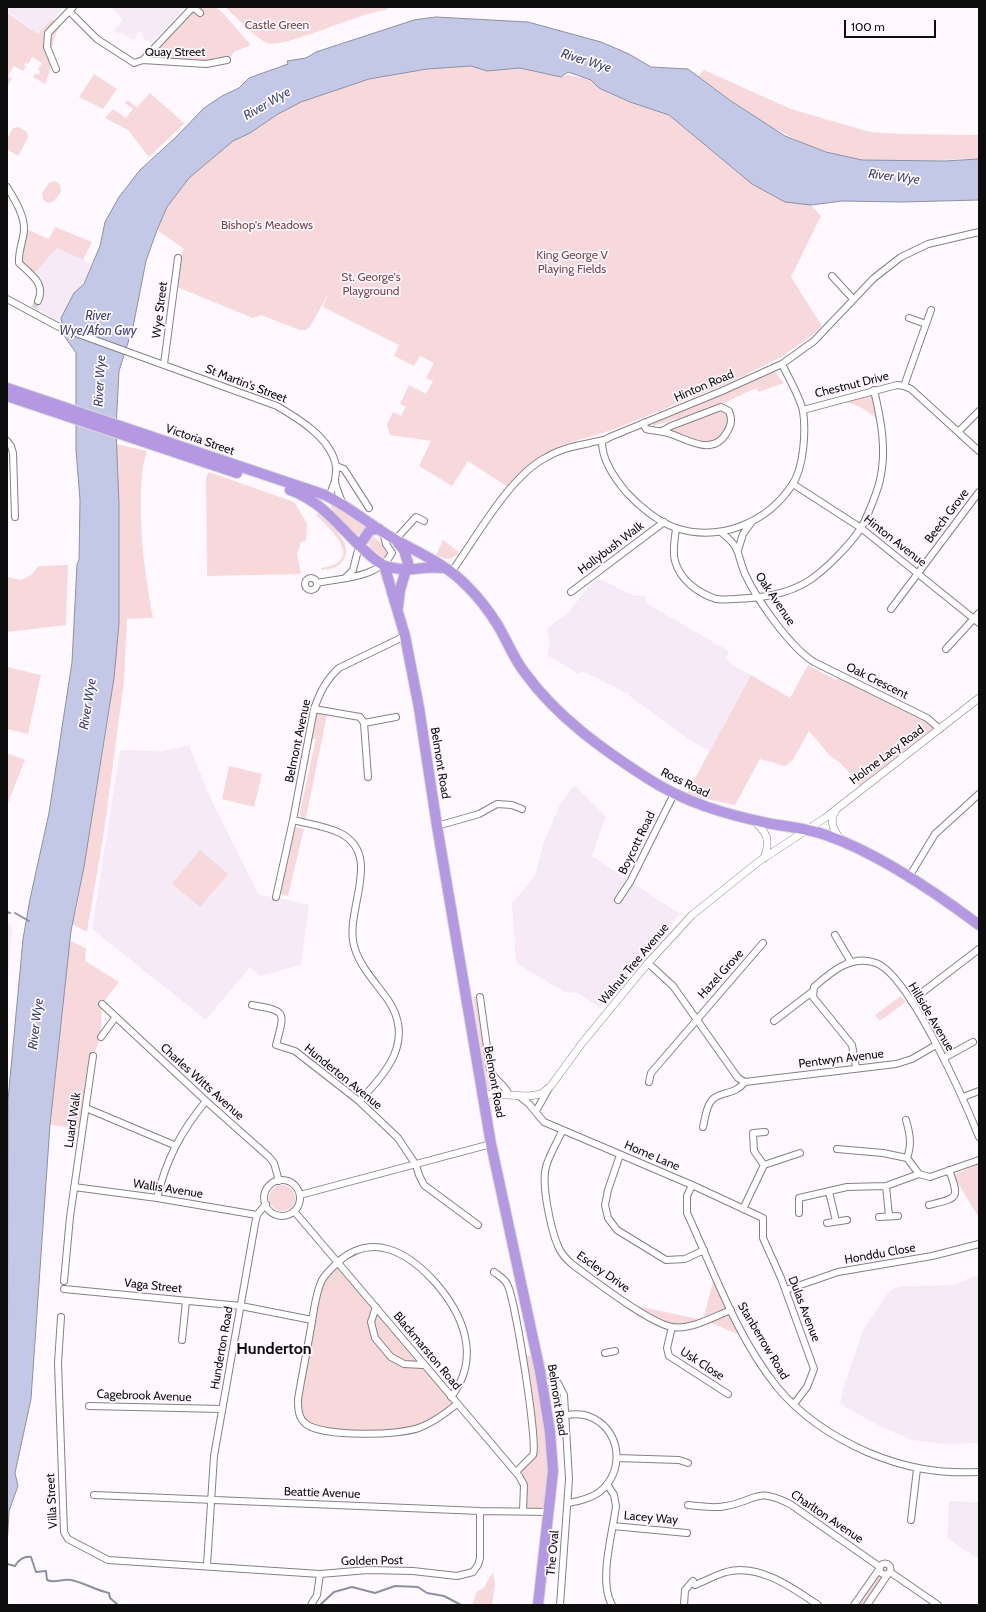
<!DOCTYPE html>
<html>
<head>
<meta charset="utf-8">
<style>
  body { margin:0 }
  #map { position:relative; width:986px; height:1612px; overflow:hidden; background:#fff9ff; font-family:Cabin,sans-serif }
  canvas { display:block }
  .frame { position:absolute; inset:0; border:8px solid #0e0d0e; pointer-events:none }
  .scale { position:absolute; left:844px; top:20px; width:92px; height:18px; box-sizing:border-box; border:2px solid #0e0d0e; border-top:0; padding-left:5px; font-size:12px; line-height:14px; white-space:nowrap; color:#0e0d0e; -webkit-text-stroke:3px #fff9ff; paint-order:stroke }
</style>
</head>
<body>
<div id="map">
<canvas width="986" height="1612"></canvas>
<div class="frame"></div>
<div class="scale">100 m</div>
</div>
<script>
const c = document.querySelector('canvas').getContext('2d');
c.lineJoin = 'round';
function fill(path, color) {
  c.fillStyle = color;
  c.fill(path, 'evenodd');
}
function strokePath(path, color, width, dash) {
  c.strokeStyle = color;
  c.lineWidth = width;
  c.lineCap = dash ? 'butt' : 'round';
  c.setLineDash(dash || []);
  c.stroke(path);
}
function write(font, color, halo, rows, align = 'center') {
  c.font = font + ' Cabin,sans-serif';
  c.lineWidth = 3.5;
  c.setLineDash([]);
  c.textBaseline = 'middle';
  c.strokeStyle = halo;
  c.fillStyle = color;
  for (const [text, x, y, turn = 0] of rows) {
    c.save();
    c.translate(x, y);
    c.rotate((+turn || 0) * Math.PI / 180);
    c.textAlign = isNaN(turn) ? turn : align;
    if (halo) c.strokeText(text, 0, 0);
    c.fillText(text, 0, 0);
    c.restore();
  }
}
fill(new Path2D(`
  M7 7H64L38 34 7 12Z
  M113 7H185L151 43 141 37 143 33 139 31 134 40 121 33 118 34 114 30 123 20 112 8Z
  M57 248 91 264 84 284 74 293 61 318V323L35 308 42 292 43 287 34 274Z
  M598 578 633 595 644 596 649 605 729 651 726 657 730 663 751 675 709 752 677 731 624 692 582 671 579 674 547 655 550 643 547 628 568 613 589 585Z
  M189 745 210 797 259 895 280 898 309 905 301 965 260 976 250 967 206 1020 92 929 120 750 162 751Z
  M574 785 606 816 592 856 680 914 644 954 600 1008 578 993 564 992 516 963 512 904 535 875 544 842 560 804Z
  M7 921 12 928 7 988Z
  M979 1274V1443L944 1444 912 1440 881 1427 840 1404 843 1388 863 1330 890 1290 901 1286 953 1285Z
  M949 1501 979 1502V1560L947 1538Z`), '#f5eaf6');
fill(new Path2D(`
  M198 7H215L222 12 251 45 234 52 228 60 222 58 202 61 153 58 152 55 189 14 193 12 199 14Z
  M225 7H389L386 10C361 12 281 50 267 43 255 38 235 16 225 7Z
  M7 13 38 34 52 19 60 27C47 44 55 66 45 84L33 77 35 74H39L40 72 38 69 42 63 32 57 28 64 25 63 24 65 26 67 23 71 14 66 8 76 12 79 7 87Z
  M471 66 487 71 520 68 561 77 568 75 591 80 599 88 630 102 669 115 752 184 785 202 811 205 821 216 791 277 822 326 815 333 781 357 731 382 612 430 559 446 561 450 544 458 509 488 468 461 452 486 419 466 431 441 390 435 387 424 393 412 401 416 406 407 400 404 409 385 426 394 433 381 426 378 434 363 420 356 414 366 394 356 399 345 323 307 328 294 310 327 306 330H300L261 315 253 318 177 287 180 258 184 249 157 230 167 207 189 178 233 141 250 133 278 114 301 102 369 79 427 69Z
  M704 70 791 109 870 132 902 134 979 135V159C952 160 925 160 897 160 885 160 872 161 861 160 796 149 749 115 698 76Z
  M94 74 117 89 103 109 79 97Z
  M150 93 184 123 187 121 149 157 128 130 105 118 113 109 126 118 133 109 125 103 127 100 137 107Z
  M18 127 27 132 28 138 18 156 7 149V139L13 128Z
  M54 181 60 184 61 192 54 201 48 203 43 200 42 193 49 183Z
  M55 227 92 242 83 260 57 248 34 274 22 262 26 229 49 239Z
  M774 371 784 383 759 392 756 388 713 408 653 426 652 424Z
  M874 390 882 424C866 408 858 404 835 400Z
  M717 410H723L728 415V426C709 452 698 442 672 431V427Z
  M116 444 147 451C142 465 142 479 141 493 140 539 145 574 153 618L127 619 124 681 104 832 87 932 72 924 77 908 109 715 119 624V504Z
  M209 472 294 502 307 523 306 541 301 542 297 554 301 574 207 576 206 477Z
  M330 503 366 528 357 536 332 510Z
  M318 513C329 524 354 542 344 559 339 568 331 569 322 570L321 568C366 561 332 531 316 515Z
  M373 536 387 549 388 554 385 559 370 548 368 542Z
  M443 540 459 552C451 561 446 560 436 555Z
  M68 565 66 625 7 632V577L21 580 31 575 39 566Z
  M808 665 836 680 839 675 927 718 940 729 861 788 848 771 839 762 830 756 809 731 793 760 785 766 760 759 735 805 698 797 687 793 751 675 790 698Z
  M7 667 41 675 28 734 7 729Z
  M316 712 327 715 306 818 299 816 316 739H311Z
  M7 753 25 760 7 805Z
  M229 766 262 774 254 807 222 799Z
  M295 827 304 829 288 896 280 894Z
  M200 850 228 874 200 907 172 884Z
  M70 941 86 948 85 961 119 982 102 1004 101 1037 93 1056 83 1129 50 1125Z
  M476 996 488 1076 501 1090H487L473 997Z
  M901 996 906 1002 880 1021 875 1015Z
  M979 1164V1218L953 1175Z
  M269 1198a13 13 0 1 1 26 0a13 13 0 1 1-26 0Z
  M339 1262 457 1404 434 1420 404 1432 331 1430 305 1423 298 1405 316 1300 323 1278Z
  M715 1274 746 1338 705 1320 672 1327 632 1305 703 1320Z
  M536 1355 550 1432 549 1512 523 1511 524 1491 516 1472 533 1455 522 1356Z
  M885 1563 890 1566 891 1571 867 1605H854L880 1567Z
  M493 1572 495 1584 492 1605H472L477 1591 483 1589Z`), '#f7d9db');
const water = new Path2D(`
  M436 17 528 22 601 42 629 54 651 67 688 69 731 101 785 136 826 152 862 160 945 161 979 159V200L902 202 842 201 811 205 785 202 752 184 669 115 630 102 599 88 591 80 568 72 561 77 520 68 487 71 471 66 427 69 369 79 301 102 278 114 250 133 233 141 189 178 167 207 157 230 146 261 133 327 119 371 116 429 119 504V624L114 678 84 867 71 931 50 1125 31 1399 15 1473 18 1486 9 1511 7 1547 8 1100 23 939 30 899 49 813 72 662 77 564 79 560 80 500 76 450V353L65 337 61 318 74 293 84 284 100 246 105 222 119 197 140 170 175 138 204 108 222 96 239 88 249 78 288 64 287 61 306 58 316 52 414 20Z`);
fill(water, '#c2c8e5');
strokePath(water, '#8c90a4', 1);
strokePath(new Path2D(`
  M7 912 10 913
  M15 913 29 921
  M7 1564 15 1566C18 1560 24 1556 31 1557L36 1572 46 1571 47 1580C55 1584 63 1578 71 1580 85 1583 95 1590 109 1593L110 1598 118 1605
  M320 1605 334 1592 352 1587 375 1593 395 1586 418 1587 427 1593 444 1596 461 1605`), '#8c90a4', 2);
strokePath(new Path2D(`
  M34 308 38 301`), '#dbd6db', 6, [6, 3]);
const minor = new Path2D(`
  M69 11 97 39 134 63 143 60 206 64 227 60
  M143 60 193 7 200 13
  M56 69 47 47 48 33 73 7
  M7 187C15 200 25 216 24 231 23 241 18 252 19 263 31 275 46 283 38 301
  M832 276 853 299
  M7 299 59 327 277 406C299 419 331 438 336 466 337 471 335 476 335 481 336 489 340 497 343 504
  M909 318 926 324
  M164 364 178 258
  M904 386 931 310
  M803 410 897 385 904 386 911 389 979 451
  M643 423 646 429C654 431 663 431 671 434 689 440 713 457 727 432 732 424 732 419 729 411L721 407 671 426 662 431
  M959 431 979 411
  M7 441 11 446 13 453 15 517
  M602 442C602 461 615 479 627 493 639 506 658 522 676 528 720 542 767 523 792 485 804 468 806 431 803 411 800 397 788 377 782 364
  M336 466 344 469 369 508
  M793 484 861 528 979 623
  M329 497 335 481
  M676 528C675 539 672 550 675 561 680 580 698 593 716 599 721 600 729 599 734 599 761 598 787 595 810 580 826 569 850 545 861 528 866 520 878 490 880 480 887 450 881 420 874 390
  M722 533C742 549 736 553 745 574 757 600 790 647 814 662L927 718 940 729
  M395 540 416 517 424 521
  M738 550 743 534 751 523
  M452 571C476 538 510 475 547 457 560 449 575 446 590 443 599 440 601 443 610 437L722 391 782 364 814 341 874 278 901 257 928 244 979 232
  M346 577 353 570 359 546
  M305 584a6 6 0 1 1 12 0a6 6 0 1 1-12 0Z
  M317 583C341 578 379 578 392 553L386 544 383 532
  M571 592 664 522
  M891 609 979 492
  M946 649 979 613
  M314 709 360 717 364 723 368 777
  M364 723 396 717
  M293 820C309 824 326 826 340 833 385 856 342 913 355 949 361 968 377 984 388 1000 415 1040 387 1073 359 1101
  M437 826 479 814 497 804 512 805 522 809
  M909 877 935 834 979 794
  M276 897 293 820 314 709C320 692 326 680 339 668L405 636
  M618 900 630 882 674 794
  M835 935 851 962
  M648 963 673 986 738 1078 745 1082
  M480 997 490 1069C494 1081 505 1084 509 1095
  M911 1001 979 949
  M102 1004 206 1101 269 1157 274 1163 279 1181
  M252 1005C287 1011 285 1011 276 1045L295 1051 359 1101 398 1138 416 1165 419 1175 424 1185 478 1225
  M774 1021 812 992
  M101 1037 115 1018
  M944 1058 973 1042
  M856 1067 852 1045 813 997 814 987C831 972 851 954 876 963 910 976 965 1102 979 1137
  M649 1082 651 1073 763 943
  M745 1082 896 1064 912 1059 936 1045
  M519 1096 529 1104 544 1122 692 1185 763 1218V1238L781 1278 814 1369 807 1387 794 1404
  M963 1097 979 1091
  M86 1108 174 1145
  M536 1111 549 1088
  M906 1120C910 1134 912 1144 907 1158
  M703 1127C705 1119 706 1106 712 1100 720 1091 734 1096 745 1082
  M562 1131C557 1143 549 1155 546 1167 541 1184 551 1230 558 1246 561 1254 567 1260 573 1265 594 1280 649 1323 672 1327 691 1330 713 1317 731 1310
  M837 1149 883 1153 907 1158 919 1174 930 1177 979 1160
  M620 1155 608 1190 605 1205 608 1218 617 1230 666 1260 685 1259 704 1250
  M764 1165 754 1151 753 1133 765 1132
  M264 1198a18 18 0 1 1 36 0a18 18 0 1 1-36 0Z
  M692 1185 687 1196V1213C714 1271 736 1336 777 1387 801 1416 833 1437 867 1452 905 1468 938 1474 979 1472
  M886 1186 889 1216
  M74 1187 157 1198 257 1215
  M829 1192 836 1221
  M300 1195 491 1144
  M157 1198C166 1160 181 1131 206 1101
  M929 1205C958 1198 960 1199 949 1170
  M743 1209 764 1165 800 1153
  M294 1211 519 1476 524 1485 523 1511
  M799 1213V1198L847 1187 886 1186 919 1174
  M879 1217 898 1216
  M827 1223 847 1220
  M494 1272C498 1275 505 1279 507 1284 515 1297 538 1442 533 1455L516 1472
  M64 1281 70 1217 93 1056
  M64 1289 241 1306 312 1320
  M786 1290 838 1272 932 1256 979 1244
  M376 1307 371 1322 375 1338 391 1357 404 1364 423 1365
  M61 1317 58 1363 64 1532 68 1539 108 1560 320 1574 368 1570 413 1571 457 1576 473 1572 478 1565 480 1558V1511
  M672 1327 667 1348 669 1356 728 1394
  M182 1340 186 1301
  M605 1353 615 1351
  M542 1381 558 1383 564 1395 569 1479 560 1605
  M451 1397C482 1357 463 1313 433 1280 407 1252 372 1232 338 1262 332 1268 326 1273 322 1280 315 1294 314 1312 311 1327 307 1351 302 1375 298 1399 298 1408 298 1418 306 1424 323 1437 401 1436 421 1427 434 1422 446 1413 457 1404
  M89 1406 222 1409
  M566 1415C573 1414 581 1413 588 1416 622 1428 626 1473 598 1493 589 1499 579 1501 569 1503
  M617 1458 679 1460 688 1463
  M607 1484 614 1495 616 1506C613 1532 598 1581 612 1605
  M94 1495 480 1511 549 1512
  M688 1505C701 1506 713 1509 726 1506 757 1501 755 1486 790 1504L880 1567
  M911 1520 917 1469
  M613 1526 687 1533
  M879.5 1569a5.5 5.5 0 1 1 11 0a5.5 5.5 0 1 1-11 0Z
  M207 1565 214 1456 255 1224 257 1215 266 1204
  M890 1572 938 1605
  M695 1585C705 1581 716 1575 726 1572 759 1563 793 1588 818 1605
  M311 1605 317 1595 320 1574
  M684 1605 685 1590 693 1581
  M854 1605 880 1568
  M867 1605 888 1574`);
const tertiary = new Path2D(`
  M836 810C828 822 834 831 842 841
  M753 820C767 833 771 839 764 858
  M482 1094 529 1096 541 1094 550 1087 583 1042 648 963 692 915 758 862 825 818 979 698`);
const trunk = new Path2D(`
  M7 388 325 495C350 507 371 526 396 540 421 554 447 565 467 586 478 597 489 611 497 624 507 640 513 658 525 673 557 717 602 749 647 778 684 802 724 814 767 823 787 827 807 828 826 835 878 853 935 892 979 925
  M7 396 237 473
  M290 490C322 501 339 527 363 549 370 555 377 563 386 566 410 574 421 565 443 568
  M398 543 404 550 408 563 400 590 398 607
  M359 546 370 530 379 529
  M384 565 405 636 419 708 437 826 491 1144 540 1371 550 1432 553 1471 538 1605`);
strokePath(minor, '#858085', 8);
strokePath(tertiary, '#858085', 8);
strokePath(trunk, '#d8d8d8', 12);
strokePath(minor, '#fff', 6);
strokePath(tertiary, '#fff', 7);
strokePath(trunk, '#b498e2', 10);
write('12px', '#7a464c', '#fff9ff', [
  ["Castle Green",277,25],
  ["Bishop's Meadows",267,225],
  ["King George V",572,255],
  ["Playing Fields",572,269],
  ["St. George's",371,277],
  ["Playground",371,291]
]);
write('12px', '#0e0d0e', '#fff9ff', [
  ["Quay Street",175,52],
  ["Wye Street",160,310,-83],
  ["St Martin's Street",246,384,21],
  ["Chestnut Drive",852,385,-14],
  ["Hinton Road",704,386,-23],
  ["Victoria Street",200,440,19],
  ["Beech Grove",947,516,-53],
  ["Hinton Avenue",895,541,38],
  ["Hollybush Walk",611,548,-37],
  ["Oak Avenue",775,599,56],
  ["Oak Crescent",877,681,26],
  ["Belmont Avenue",298,741,-78],
  ["Holme Lacy Road",887,755,-37],
  ["Belmont Road",440,763,81],
  ["Ross Road",685,783,26],
  ["Boycott Road",637,843,-64],
  ["Walnut Tree Avenue",634,964,-50],
  ["Hazel Grove",721,974,-48],
  ["Hillside Avenue",931,1017,59],
  ["Pentwyn Avenue",841,1059,-7],
  ["Hunderton Avenue",343,1077,39],
  ["Charles Witts Avenue",202,1082,42],
  ["Belmont Road",494,1082,80],
  ["Luard Walk",73,1120,-82],
  ["Home Lane",652,1156,23],
  ["Wallis Avenue",168,1189,9],
  ["Honddu Close",880,1254,-10],
  ["Escley Drive",603,1272,35],
  ["Vaga Street",153,1286,6],
  ["Dulas Avenue",804,1309,69],
  ["Stanberrow Road",763,1341,59],
  ["Hunderton Road",222,1348,-80],
  ["Blackmarston Road",427,1351,50],
  ["Usk Close",702,1364,33],
  ["Cagebrook Avenue",144,1396,2],
  ["Belmont Road",557,1400,81],
  ["Beattie Avenue",322,1493,2],
  ["Villa Street",52,1501,-93],
  ["Charlton Avenue",827,1517,34],
  ["Lacey Way",651,1518,5],
  ["The Oval",553,1553,-85],
  ["Golden Post",372,1561,-1]
]);
write('italic 13px', '#404671', '#fff9ff', [
  ["River Wye",586,61,17],
  ["River Wye",267,104,-30],
  ["River Wye",894,177,7],
  ["River",98,316],
  ["Wye/Afon Gwy",98,331],
  ["River Wye",100,381,-87],
  ["River Wye",88,704,-81],
  ["River Wye",36,1024,-83]
]);
write('bold 16px', '#0e0d0e', '#fff9ff', [
  ["Hunderton",274,1349]
]);
</script>
</body>
</html>
